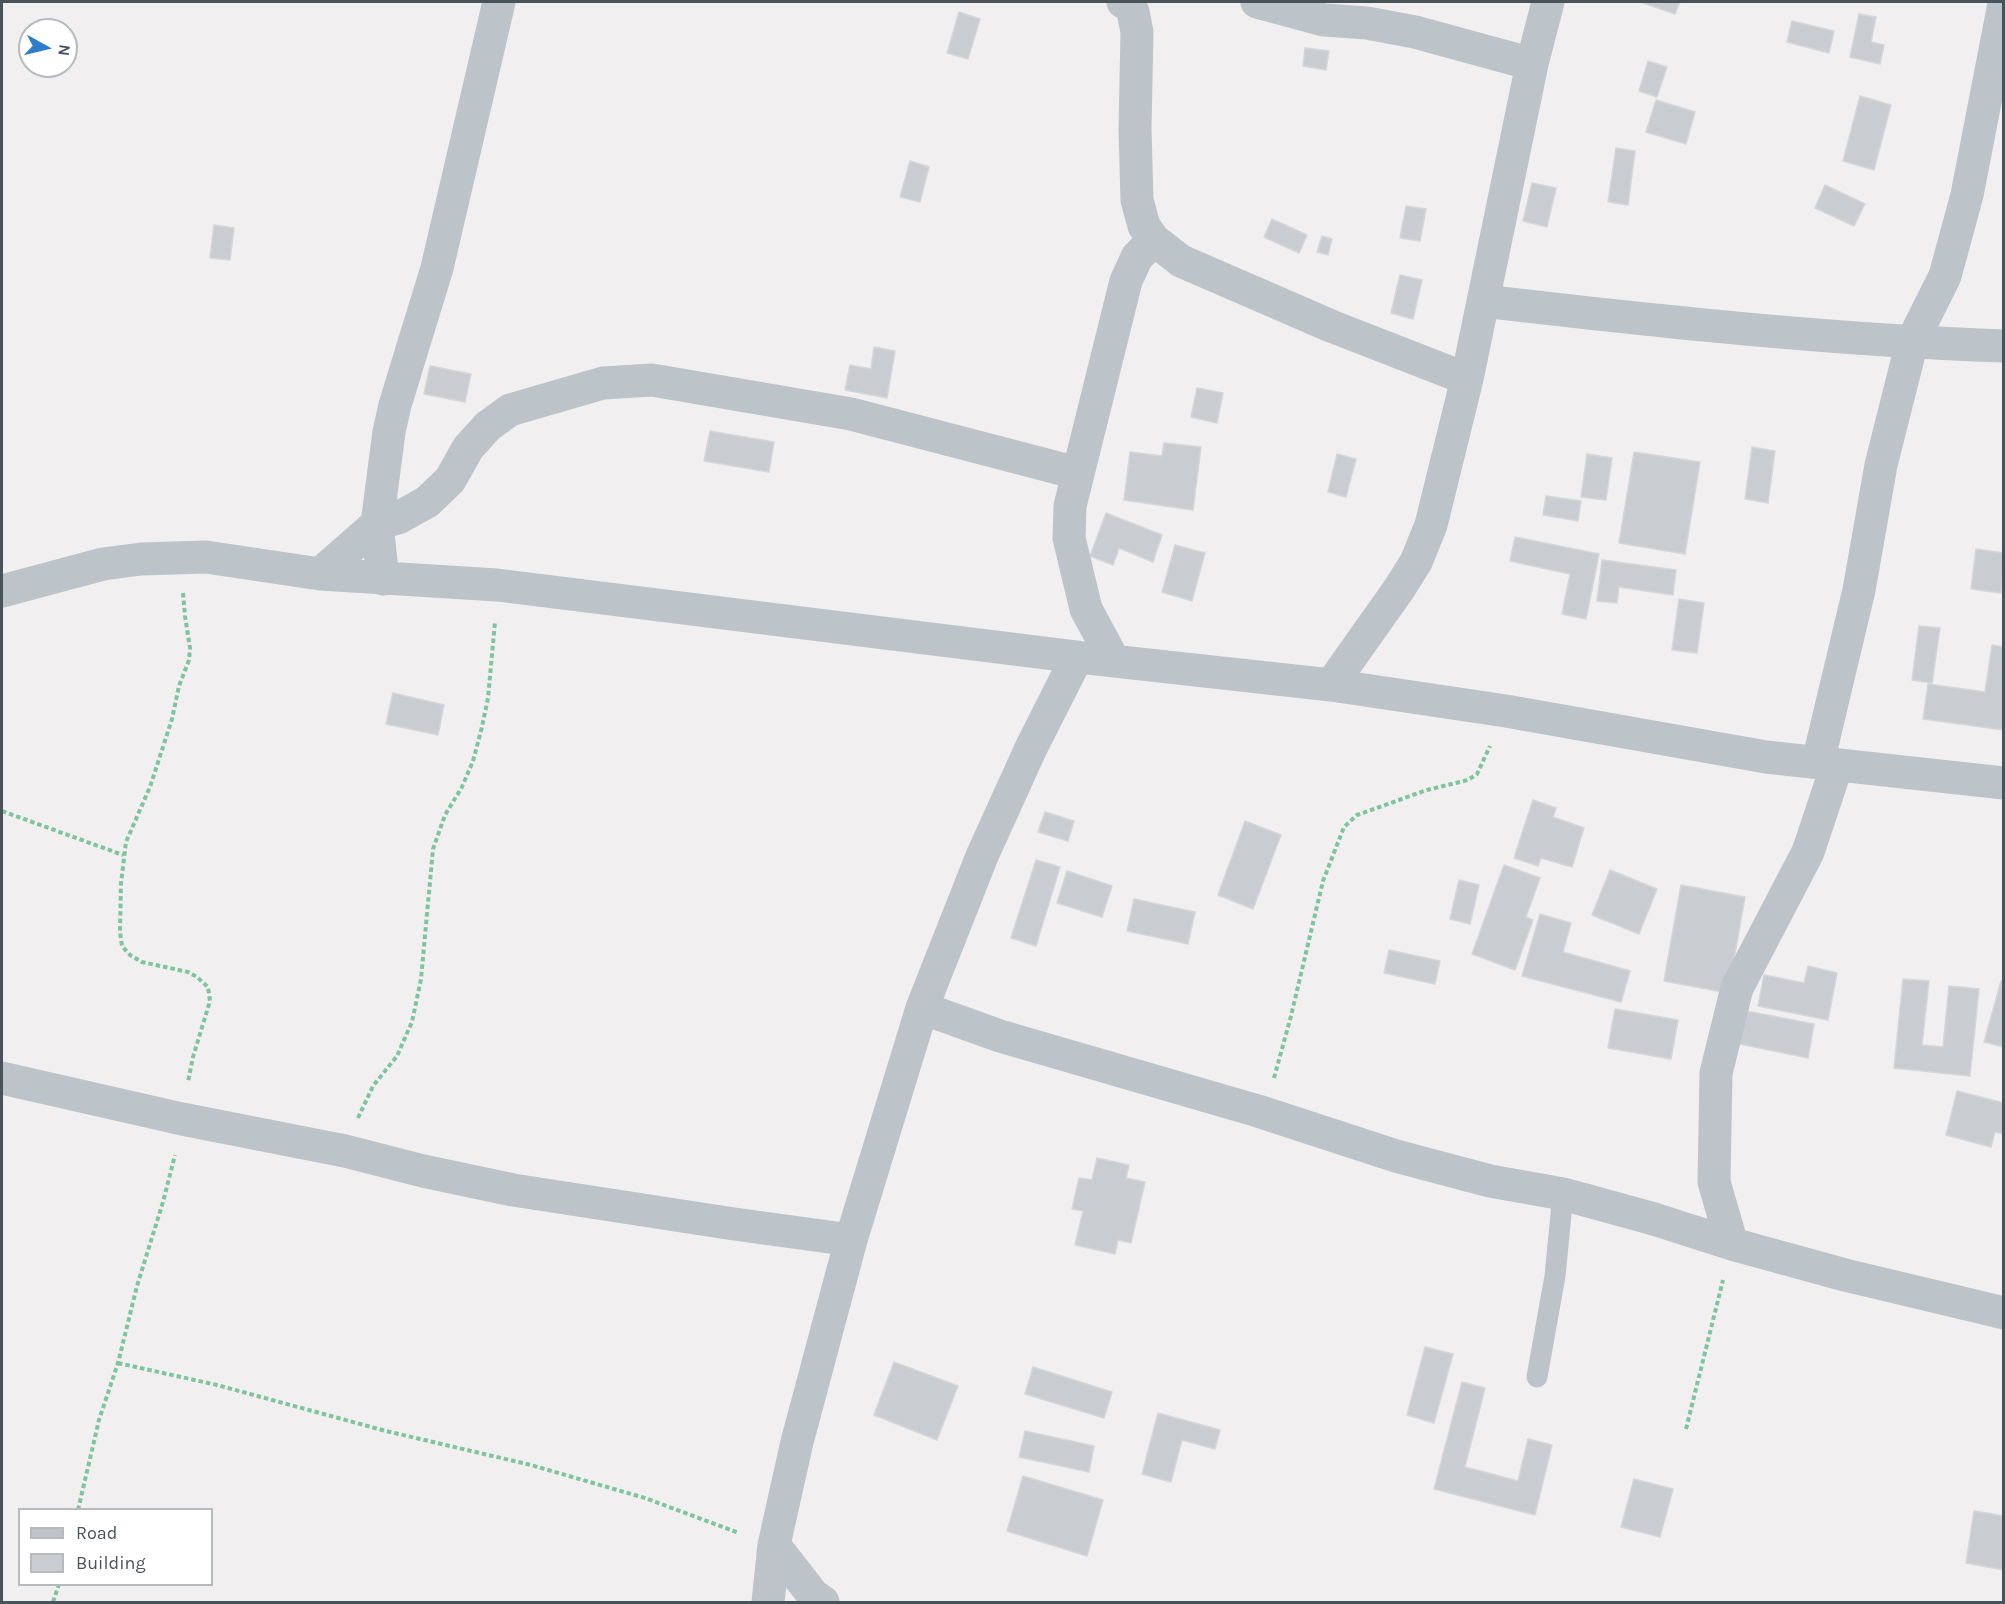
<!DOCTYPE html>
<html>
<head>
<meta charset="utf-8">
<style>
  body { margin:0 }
  #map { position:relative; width:2005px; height:1604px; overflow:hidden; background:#f1efef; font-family:Karla,sans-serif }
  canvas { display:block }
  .frame { position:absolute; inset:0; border:3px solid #49535a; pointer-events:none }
  .legend { position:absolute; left:18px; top:1508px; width:195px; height:78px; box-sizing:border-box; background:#fff; border:2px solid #b6babd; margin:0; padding:8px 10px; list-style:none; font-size:18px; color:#49535a }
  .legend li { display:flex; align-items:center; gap:12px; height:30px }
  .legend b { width:30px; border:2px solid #b6babd }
  .north { position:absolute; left:18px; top:18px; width:60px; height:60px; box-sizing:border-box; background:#fff; border:2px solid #b6babd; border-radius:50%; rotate:98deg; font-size:16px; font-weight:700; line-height:24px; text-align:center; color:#49535a }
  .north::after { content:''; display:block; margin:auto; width:21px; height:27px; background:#2e7dcd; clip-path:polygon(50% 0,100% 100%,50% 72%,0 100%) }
</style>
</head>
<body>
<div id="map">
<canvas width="2005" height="1604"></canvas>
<div class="frame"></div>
<ul class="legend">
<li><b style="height:8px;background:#bcc4ca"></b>Road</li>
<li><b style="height:16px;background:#c9ccd1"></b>Building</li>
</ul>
<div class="north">N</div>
</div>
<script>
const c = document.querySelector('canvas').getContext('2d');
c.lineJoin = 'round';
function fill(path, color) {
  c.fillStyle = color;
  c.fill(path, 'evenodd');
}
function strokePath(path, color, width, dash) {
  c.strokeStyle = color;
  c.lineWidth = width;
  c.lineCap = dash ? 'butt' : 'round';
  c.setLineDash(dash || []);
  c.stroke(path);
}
const building = new Path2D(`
  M1641 2H1680L1675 14Z
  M959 12 980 19 968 59 947 53Z
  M1859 14 1876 17 1871 42 1884 45 1880 64 1850 57Z
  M1792 21 1834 31 1829 53 1787 42Z
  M1305 48 1329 51 1326 70 1303 66Z
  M1648 61 1667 67 1657 97 1639 91Z
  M1860 96 1891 105 1874 170 1843 161Z
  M1656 100 1695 112 1686 144 1646 132Z
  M1616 148 1635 151 1628 205 1608 202Z
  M910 161 929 167 920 202 900 197Z
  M1532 183 1556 188 1547 227 1523 221Z
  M1825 185 1865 204 1854 226 1815 208Z
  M1406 206 1426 209 1420 241 1400 238Z
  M1272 219 1307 235 1299 253 1264 237Z
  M214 225 234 228 230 260 210 258Z
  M1322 236 1332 239 1328 255 1317 252Z
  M1400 275 1422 280 1413 319 1391 313Z
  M874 347 895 351 887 398 845 390 850 365 871 369Z
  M430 366 471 374 465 402 424 394Z
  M1197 388 1223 393 1217 423 1191 417Z
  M710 431 774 442 769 472 704 461Z
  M1164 443 1201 447 1193 510 1124 500 1130 452 1162 456Z
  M1752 447 1775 451 1768 503 1745 499Z
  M1634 452 1700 462 1685 554 1619 543Z
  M1337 454 1356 459 1346 497 1328 492Z
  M1587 454 1612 458 1606 500 1581 497Z
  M1546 496 1581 501 1578 521 1543 515Z
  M1106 513 1162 535 1153 562 1119 548 1113 565 1090 556Z
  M1515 537 1599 554 1586 619 1562 614 1570 574 1510 561Z
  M1175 545 1205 553 1192 601 1162 592Z
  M1976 549 2004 553 2001 593 1971 589Z
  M1602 560 1676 570 1673 595 1619 587 1617 603 1597 601Z
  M1679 599 1704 603 1697 653 1672 650Z
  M1919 626 1940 628 1932 683 1912 680Z
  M1992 645 2004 647V730L1923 719 1928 684 1985 692Z
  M393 693 444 705 438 735 386 724Z
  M1533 800 1556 808 1553 817 1584 828 1572 867 1541 858 1538 866 1514 858Z
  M1045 812 1074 821 1068 841 1038 832Z
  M1245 821 1281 835 1253 909 1218 895Z
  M1036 860 1060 867 1036 946 1011 938Z
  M1504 865 1540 878 1526 917 1533 920 1515 970 1472 954Z
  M1610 870 1657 889 1639 934 1592 915Z
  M1067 871 1112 886 1102 917 1057 903Z
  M1459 880 1479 885 1470 924 1450 919Z
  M1681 885 1745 897 1728 993 1664 981Z
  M1134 899 1195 912 1188 944 1127 931Z
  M1540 914 1571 923 1563 952 1630 971 1621 1002 1522 976Z
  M1389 950 1440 961 1435 984 1384 973Z
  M1808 966 1837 973 1828 1020 1758 1006 1764 975 1804 983Z
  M1903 979 1929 981 1922 1045 1943 1047 1949 986 1979 989 1970 1076 1894 1068Z
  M2001 981 2004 982V1047L1984 1042Z
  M1615 1009 1678 1020 1671 1059 1608 1048Z
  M1741 1010 1814 1024 1808 1058 1735 1043Z
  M1957 1091 2004 1103V1134L1995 1132 1991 1147 1946 1135Z
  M1097 1158 1129 1165 1126 1178 1145 1182 1131 1243 1118 1240 1115 1254 1075 1245 1083 1211 1072 1209 1079 1178 1092 1180Z
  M1425 1347 1453 1354 1434 1423 1407 1415Z
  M894 1362 958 1386 937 1440 874 1415Z
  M1033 1367 1112 1392 1104 1418 1025 1394Z
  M1462 1382 1485 1388 1465 1467 1518 1481 1528 1439 1552 1445 1535 1515 1434 1489Z
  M1158 1413 1220 1430 1215 1449 1182 1440 1171 1482 1142 1474Z
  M1025 1431 1094 1446 1089 1472 1019 1457Z
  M1023 1476 1103 1500 1087 1556 1007 1531Z
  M1634 1479 1673 1489 1660 1537 1621 1527Z
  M1974 1511 2004 1516V1570L1966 1563Z`);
fill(building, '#c9ccd1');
strokePath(building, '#d4d6da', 1.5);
strokePath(new Path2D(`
  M183 593 185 616 190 648 189 660 179 686 172 719 150 787 126 842 121 883 120 932 122 946 130 955 142 962 188 972 197 977 208 987 210 1001 193 1057 188 1082
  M2 811 123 855
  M1274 1078 1291 1016 1323 881 1344 827 1357 815 1427 790 1468 780 1477 774 1490 746
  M358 1118 373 1086 397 1056 412 1022 421 979 433 849 445 815 462 787 473 761 482 727 488 698 495 622
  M118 1363 217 1385 386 1431 531 1465 645 1498 739 1533
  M1686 1429 1723 1280
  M78 1510 99 1420 118 1363 137 1286 163 1202 175 1155
  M53 1602 59 1584`), '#7ec49d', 4, [4.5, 3]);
strokePath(new Path2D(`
  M1537 1377 1555 1276 1563 1194`), '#bcc4ca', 21);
strokePath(new Path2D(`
  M1123 2 1130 5 1133 12 1137 32 1135 129 1137 200 1144 226 1154 240 1181 261 1331 326 1467 379
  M1257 2 1324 20 1367 23 1415 32 1532 64
  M1483 301C1656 321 1830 340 2004 346
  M320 574 377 524 389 432 395 405 437 268 499 2
  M383 579 377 524 398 518 427 502 450 480 468 448 488 426 510 410 603 383 652 380 851 414 1077 473
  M2 591 103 564 141 559 206 557 320 574 497 585 1077 657 1331 685 1506 711 1766 757 2004 783
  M1114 661 1086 609 1069 538 1070 506 1126 281 1137 257 1154 240
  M1331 685 1399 589 1416 562 1431 525 1467 379 1532 64 1548 2
  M1818 762 1859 590 1881 465 1912 342 1945 276 1967 195 2004 4
  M922 1008 1000 1036 1258 1111 1396 1156 1490 1181 1563 1194 1654 1219 1732 1244 1845 1275 2004 1313
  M2 1078 182 1119 345 1151 423 1171 513 1190 734 1224 851 1240
  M1732 1244 1714 1182 1716 1073 1737 988 1808 852 1837 765
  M774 1545 813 1595 823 1602
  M768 1602 774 1545 797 1442 851 1240 922 1008 982 856 1031 748 1077 657`), '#bcc4ca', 33);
</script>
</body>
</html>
